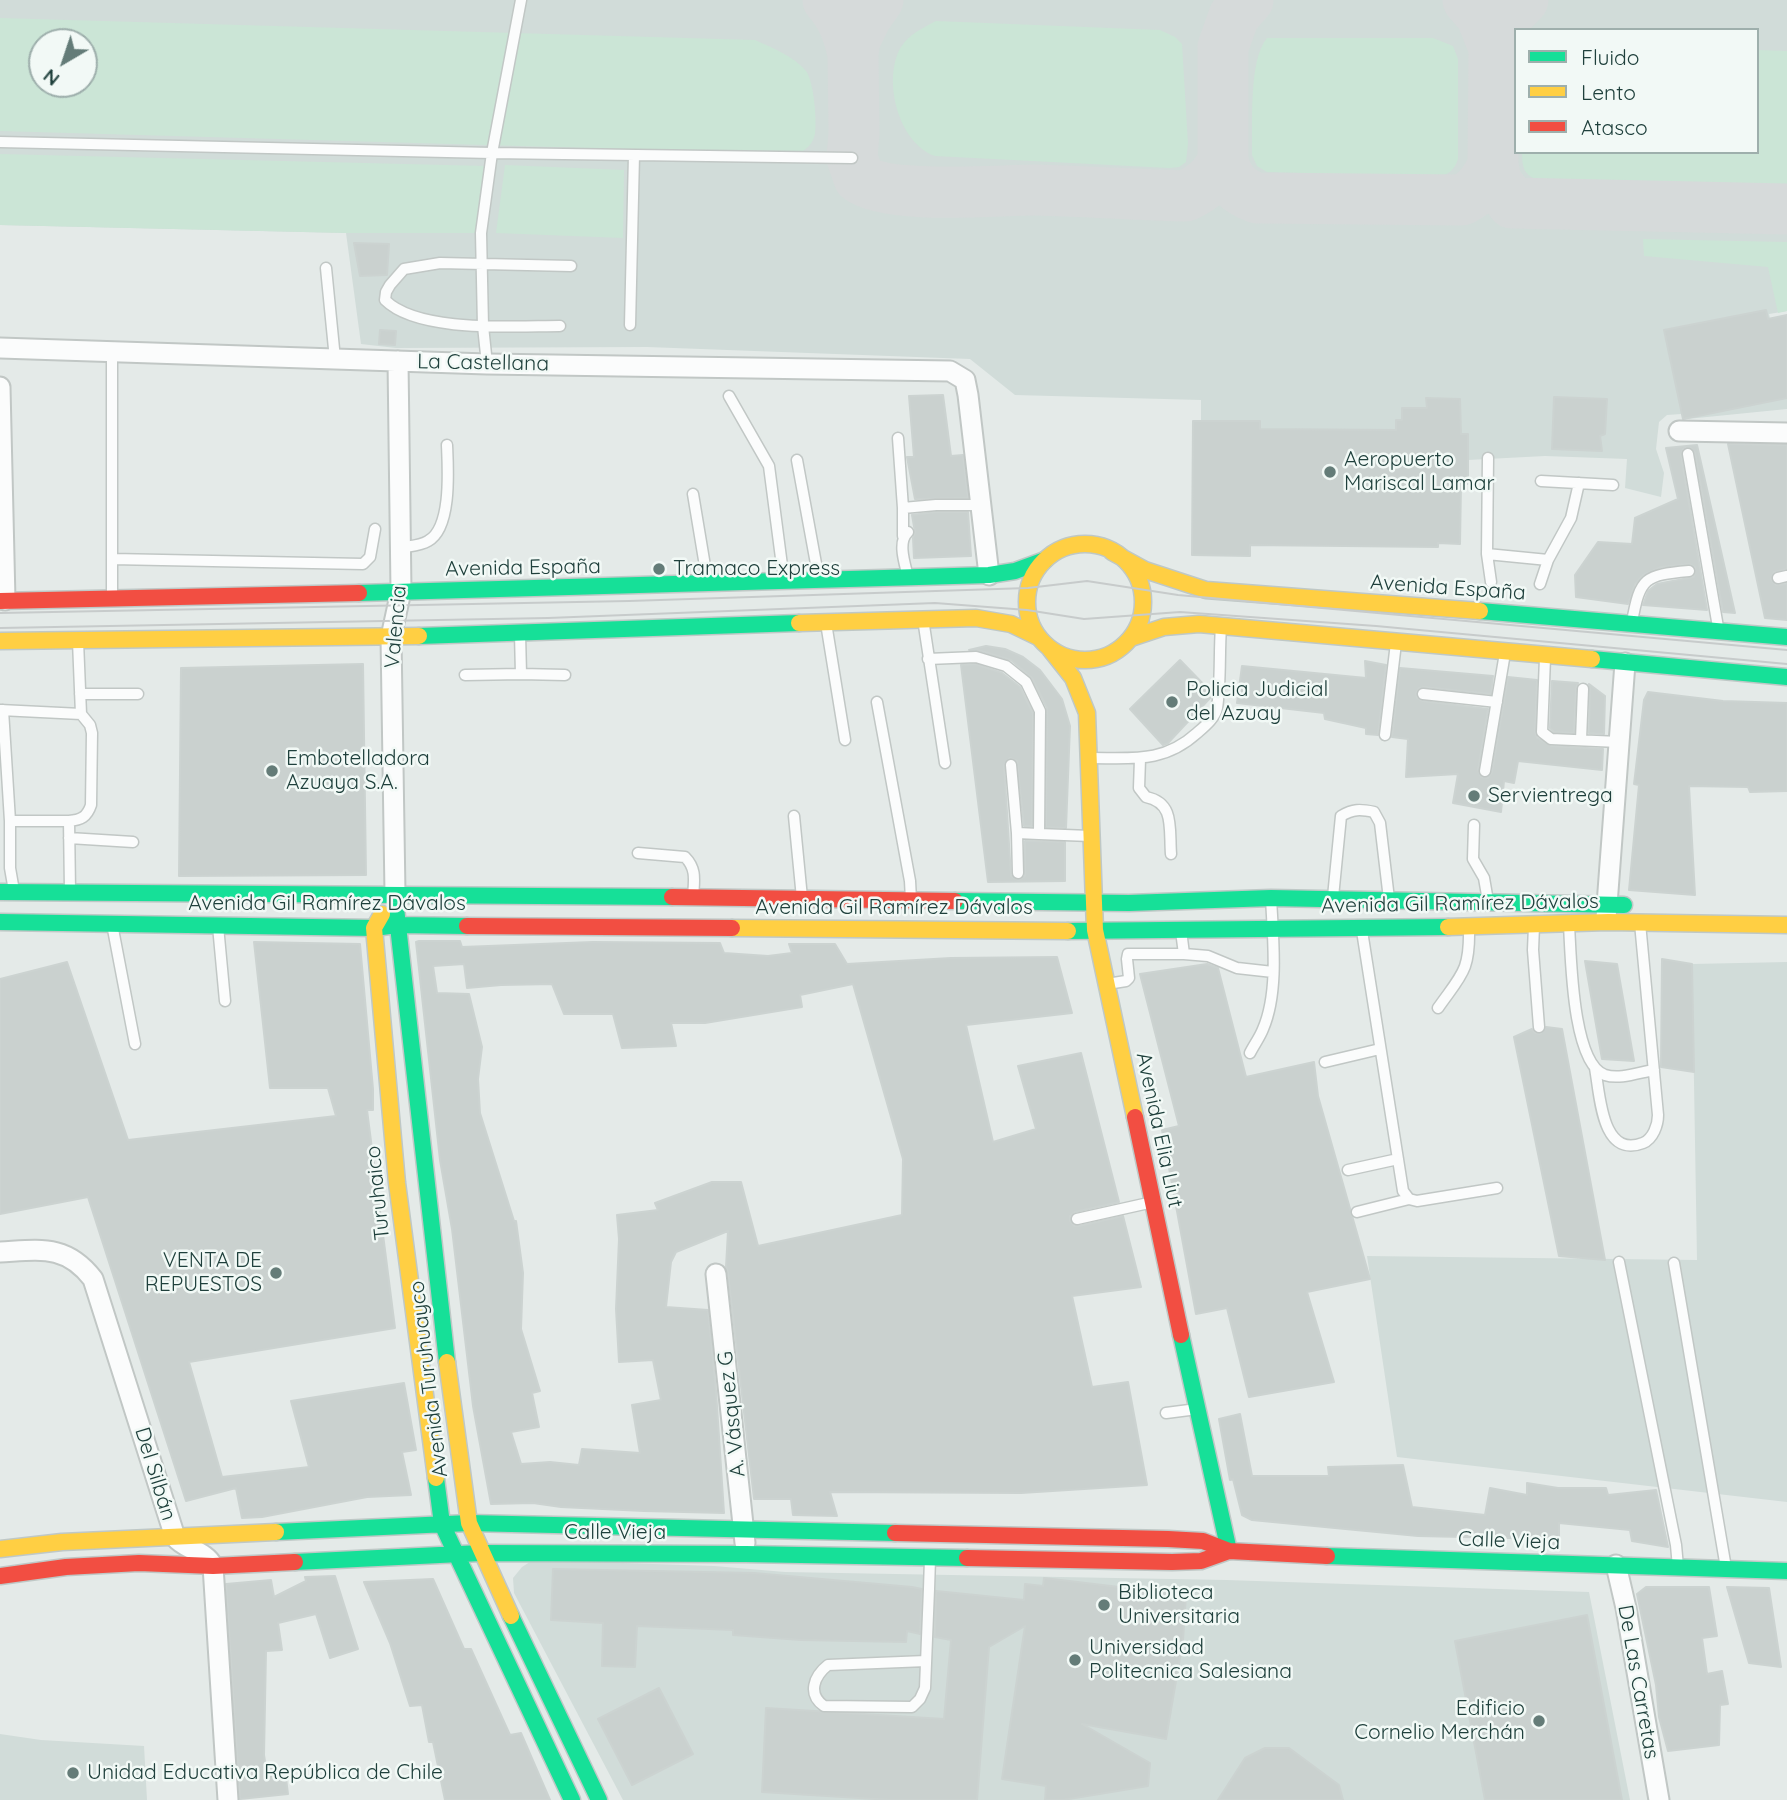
<!DOCTYPE html>
<html>
<head>
<meta charset="utf-8">
<style>
  body { margin:0 }
  #map { position:relative; width:1787px; height:1800px; overflow:hidden; background:#e4eae8; font-family:Quicksand,sans-serif }
  canvas { display:block }
  .legend { position:absolute; left:1514px; top:28px; width:245px; height:126px; box-sizing:border-box; background:#f2f9f6; border:2px solid #9eafac; margin:0; padding:9px 12px; list-style:none; font-size:21px; color:#1f403c }
  .legend li { display:flex; align-items:center; gap:14px; height:35px }
  .legend b { width:35px; border:2px solid #9eafac }
  .north { position:absolute; left:28px; top:28px; width:70px; height:70px; box-sizing:border-box; background:#f2f9f6; border:2px solid #9eafac; border-radius:50%; rotate:219deg; font-size:19px; font-weight:700; line-height:28px; text-align:center; color:#1f403c }
  .north::after { content:''; display:block; margin:auto; width:24px; height:32px; background:#647c78; clip-path:polygon(50% 0,100% 100%,50% 72%,0 100%) }
</style>
</head>
<body>
<div id="map">
<canvas width="1787" height="1800"></canvas>
<ul class="legend">
<li><b style="height:9px;background:#16e098"></b>Fluido</li>
<li><b style="height:9px;background:#ffcf43"></b>Lento</li>
<li><b style="height:9px;background:#f24e42"></b>Atasco</li>
</ul>
<div class="north">N</div>
</div>
<script>
const c = document.querySelector('canvas').getContext('2d');
c.lineJoin = 'round';
function fill(path, color) {
  c.fillStyle = color;
  c.fill(path, 'evenodd');
}
function strokePath(path, color, width, dash) {
  c.strokeStyle = color;
  c.lineWidth = width;
  c.lineCap = dash ? 'butt' : 'round';
  c.setLineDash(dash || []);
  c.stroke(path);
}
function write(font, color, halo, rows, align = 'center') {
  c.font = font + ' Quicksand,sans-serif';
  c.lineWidth = 5;
  c.setLineDash([]);
  c.textBaseline = 'middle';
  c.strokeStyle = halo;
  c.fillStyle = color;
  for (const [text, x, y, turn = 0] of rows) {
    c.save();
    c.translate(x, y);
    c.rotate((+turn || 0) * Math.PI / 180);
    c.textAlign = isNaN(turn) ? turn : align;
    if (halo) c.strokeText(text, 0, 0);
    c.fillText(text, 0, 0);
    c.restore();
  }
}
fill(new Path2D(`
  M0 0H1787V311L1769 314 1787 390V409L1687 419 1681 414 1667 415 1659 422 1656 449 1664 473 1661 497 1625 488 1627 459 1545 456 1468 460V484L1461 485 1460 544 1438 543V547L1250 545V556L1192 555 1193 421 1201 420V400L1015 395 970 359 647 347 396 348 361 344 346 233 0 225ZM1516 30H1757V152H1516ZM42 42H84V84H42Z
  M1787 962V1502L1397 1457 1367 1256 1697 1260 1692 964Z
  M533 1560 714 1566 785 1572 1226 1580 1589 1592 1630 1800H623L514 1593 513 1578 522 1567Z
  M0 1734 41 1740 144 1746 147 1800H0Z`), '#d1dcd9');
fill(new Path2D(`
  M0 18 755 40C772 48 794 56 806 71 814 82 817 120 815 134 813 144 806 150 798 154L0 131ZM42 42H84V84H42Z
  M936 21 1160 30 1175 37 1182 44 1188 144 1186 162 1179 167 1169 168 935 156C898 143 882 79 901 47 909 34 923 28 936 21Z
  M1267 38H1433L1453 46 1458 59V159C1455 169 1450 173 1440 177L1267 172 1257 166 1252 155C1253 125 1248 61 1267 38Z
  M1757 50 1787 51V186L1539 180C1524 176 1522 167 1522 152H1757Z
  M0 154 486 166 475 233H346L0 225Z
  M505 165 624 170 623 238 496 233Z
  M1643 239 1787 242V311L1778 313 1768 267 1644 256Z`), '#cbe5d6');
strokePath(new Path2D(`
  M828 0C842 15 849 34 853 54
  M878 0 866 17 855 40 853 54 854 133 852 158 859 178C888 200 995 190 1035 190 1085 191 1136 195 1186 196 1204 187 1214 179 1223 161 1228 181 1237 191 1257 198L1462 200C1478 192 1485 182 1493 165L1496 181 1512 203 1787 209
  M1468 0 1481 15 1494 48 1493 165
  M1494 48 1504 19 1523 0
  M1223 161V47L1234 16 1248 0`), '#d6dada', 51);
const building = new Path2D(`
  M354 243 389 244 387 275 360 276Z
  M1766 310 1768 319 1787 315V398L1683 419 1664 330Z
  M380 330 396 331 395 345 379 344Z
  M943 395 951 456 963 455 968 498 915 499 907 457H914L909 396Z
  M1554 397 1607 399 1605 434 1600 436 1602 451 1552 449Z
  M1426 398 1460 399 1461 434H1468V484H1461L1460 544 1438 543V547L1250 545V556L1192 555 1193 421H1260V429L1396 430V420H1402V408H1427Z
  M1728 444 1787 445V569L1774 572 1771 579 1776 585 1787 584V620L1765 618Z
  M1697 445 1735 613 1723 612 1695 453 1690 447 1683 449 1681 455 1707 610 1643 605 1648 591 1657 584 1694 577 1695 567 1689 564 1661 567 1643 575 1635 584 1628 604 1576 597 1575 575 1598 542 1632 544 1635 518 1678 499 1666 448Z
  M936 512H968L971 556 914 558 913 538 915 532 912 515Z
  M986 646 1005 649 1023 657 1040 670 1062 699 1070 726 1066 828 1046 827 1047 708 1032 678 1011 660 978 650H969Z
  M1180 660 1211 692V697L1168 743 1163 745 1130 709Z
  M1365 661 1386 665 1378 735 1366 734V728L1325 719 1324 713 1237 703 1242 666 1366 678Z
  M363 664 366 875 179 876 181 668Z
  M975 664 1002 673 1020 687 1033 713 1032 826H1024L1017 761 1010 758 1004 765 1011 876 1019 880 1025 876V841L1065 842V881L988 882 961 665Z
  M1400 668 1493 676 1491 694 1424 687 1419 688 1416 693 1417 698 1422 701 1488 709 1478 770 1481 777 1488 778 1492 772 1508 677 1537 680 1535 732 1537 738 1551 746 1603 749 1602 770 1518 761 1514 783 1504 781 1501 812 1453 803 1458 774 1406 777 1408 739 1392 737Z
  M1552 681 1578 683 1576 689 1574 733 1554 732 1550 728Z
  M1589 684 1605 696 1604 734 1589 733 1590 689Z
  M1648 692 1723 701 1787 703V791L1750 792 1748 787 1689 786 1695 895 1629 890 1639 785 1634 784 1644 700Z
  M419 941H460L462 947 593 942 720 943 724 953 768 956 792 953 789 944H835L847 964 951 958 1057 957 1072 1013 966 1025 993 1142 1036 1129 1018 1066 1081 1053 1119 1202 1075 1212 1070 1216V1221L1074 1226H1079L1123 1216 1141 1287 1072 1296 1092 1387 1128 1382 1147 1485 1021 1493 830 1492 837 1516 793 1515 791 1499H754L728 1273 726 1267 728 1231 676 1252 671 1262 666 1307 708 1310 716 1391 724 1513 644 1511 561 1507 533 1503 491 1504 473 1406 452 1229 440 1160 416 942ZM464 964 467 988 501 985 552 984 564 1014H613L622 1048 676 1046 671 1023H705L802 1007 800 995 853 984 903 1159 902 1215 758 1246 741 1182H712L655 1203 658 1210 617 1215 619 1239 616 1309 619 1362 653 1360 661 1400 632 1405 640 1453 582 1449 579 1465 550 1462 521 1464 511 1432 539 1427 532 1393 540 1391 521 1329 523 1273 516 1221H514L480 1113 478 1079 482 1047 469 994 437 993 433 966Z
  M254 942 360 944 373 1089V1110H367L395 1328 189 1362 222 1477 309 1467 291 1401 404 1383 416 1450 402 1452 411 1495 367 1497 262 1517 242 1518 236 1488 186 1501 88 1197 0 1214V979L67 962 128 1140 336 1116 328 1088H270Z
  M1662 959 1692 964 1694 1072 1661 1067Z
  M1585 961 1617 964 1634 1061 1602 1059Z
  M1207 964 1218 968 1246 1077 1314 1062 1318 1096 1370 1279 1307 1292 1334 1382 1249 1397 1227 1308 1196 1314 1162 1130 1179 1126 1140 974Z
  M1546 1027 1562 1029 1605 1260 1559 1256 1514 1037 1532 1029 1535 1033 1540 1034Z
  M1240 1414 1252 1476H1329L1328 1467 1403 1465 1412 1507 1485 1515 1490 1488 1527 1495V1483L1558 1488H1606L1608 1495 1656 1490 1668 1547 1632 1541 1630 1530 1559 1523V1546L1510 1538 1418 1536 1252 1520 1242 1515 1233 1479 1230 1480 1219 1419Z
  M553 1569 754 1573 912 1587 922 1589 920 1634 907 1631 906 1642 801 1640 733 1635V1630L637 1626 635 1667 602 1666 603 1623 551 1620Z
  M335 1576 358 1649 330 1658 316 1614 278 1623 282 1650 266 1651 264 1755 266 1768 285 1770 288 1794 240 1799 226 1584 271 1580 274 1597 306 1581 305 1577Z
  M1044 1578 1186 1595 1183 1640 1166 1739 1082 1724 1150 1763 1148 1786 1063 1800H1045L1046 1786 1002 1779 1025 1626 989 1647 977 1800H891L762 1792 766 1708 944 1719 951 1640 935 1637 936 1591 1024 1600 1025 1584 1043 1586Z
  M433 1579 464 1649H471L510 1735 521 1733 550 1800H445L433 1742H429L422 1705 410 1706 390 1643 364 1582Z
  M1646 1587H1709L1717 1636 1702 1638 1707 1674 1722 1671 1728 1704 1720 1705 1719 1745 1668 1751 1659 1717 1656 1685 1637 1594Z
  M1727 1587 1769 1588 1781 1667 1749 1663Z
  M1587 1615 1622 1800H1485L1455 1641Z
  M659 1688 693 1754 632 1785 598 1719Z
  M1265 1748H1289L1339 1785 1343 1800H1218L1245 1758Z`);
fill(building, '#cad1cf');
strokePath(building, '#ccd3d1', 2);
const lane = new Path2D(`
  M0 142 492 153 852 158
  M326 268 335 359
  M630 325 634 155
  M560 326C514 326 418 333 385 300L386 292 390 285 404 269 440 263 571 266
  M112 352V597
  M487 364 483 326 481 233 492 153 521 0
  M729 396 769 466 784 581
  M898 438 903 508
  M1688 454 1718 627
  M1488 458 1487 554 1491 582
  M797 460 819 580
  M1541 481 1613 485
  M693 494 708 584
  M903 536V508L936 505H981
  M400 548C409 546 420 546 428 541 452 528 448 469 447 445
  M1487 554 1548 560
  M112 559 363 564 370 557 375 529
  M908 577C905 564 897 542 908 532
  M1778 578 1787 576
  M1540 584 1548 560 1571 518 1579 483
  M923 619 945 763
  M1632 622C1640 577 1645 575 1689 571
  M826 623 845 740
  M1545 658 1542 732 1551 739 1619 742
  M928 659 976 657 1006 666 1026 682 1040 711 1039 834 1090 836
  M521 674 565 675
  M465 675 521 674 520 634
  M80 694H138
  M1423 694 1497 702
  M877 702 910 881 911 900
  M0 710 81 714 78 641
  M3 710 10 821V868L14 891
  M1385 735 1396 643
  M1581 740 1583 689
  M1091 758C1133 758 1164 763 1197 733 1205 726 1215 718 1217 708 1221 682 1219 653 1221 627
  M1140 759 1139 788 1146 797C1175 803 1169 828 1171 854
  M1011 765 1017 833
  M1485 771 1505 653
  M794 816 802 898
  M10 821H69L70 891
  M69 821C81 820 87 817 91 805L92 733 90 725 81 714
  M1474 825 1473 859 1484 878 1488 901
  M69 838 133 842
  M638 853 685 857C697 869 694 881 693 897
  M1018 873 1017 833 1039 834
  M1333 897 1341 816C1353 809 1360 809 1374 812L1380 823 1389 899
  M112 924 135 1044
  M1569 925C1571 956 1572 1063 1605 1075 1620 1080 1640 1072 1654 1070
  M218 926 225 1001
  M1534 926 1533 950 1539 1027
  M1181 931 1184 954 1208 956 1237 968 1273 972
  M1362 931 1403 1191 1409 1199 1417 1201 1497 1188
  M1107 984 1126 981 1129 978 1127 959 1128 954H1184
  M1438 1008C1462 974 1470 971 1469 928
  M1250 1053C1254 1045 1260 1037 1263 1029 1279 992 1273 938 1271 898
  M1325 1062 1380 1049
  M1595 1068C1600 1094 1601 1159 1643 1143 1653 1139 1658 1125 1658 1115L1640 923
  M1348 1170 1398 1159
  M1357 1212 1409 1199
  M1077 1219 1153 1202
  M1619 1262 1676 1545 1678 1567
  M1674 1263 1726 1568
  M1166 1413 1197 1409
  M926 1661 828 1665C814 1676 807 1694 824 1706L912 1707 920 1699 925 1688 929 1589 930 1559`);
const street = new Path2D(`
  M0 348 487 364 950 371 965 380 968 395 989 575
  M0 387 5 600
  M1679 431 1787 433
  M395 894 391 637 401 591 398 361
  M1606 918 1625 663
  M0 1252C40 1250 66 1244 93 1279L175 1537C185 1550 205 1550 213 1566L228 1800
  M716 1274 745 1543
  M1616 1565 1626 1608 1659 1800`);
const fast = new Path2D(`
  M359 593 989 575 1015 571 1045 560
  M1480 611 1787 637
  M419 636 799 623
  M1592 659 1787 677
  M0 892 672 897
  M955 901 1129 903 1271 898 1624 905
  M396 908 447 1362
  M0 922 374 928 397 925 467 926
  M1068 931 1448 927
  M1181 1335 1229 1551
  M436 1478 442 1524 572 1800
  M276 1532 469 1523 895 1533
  M1327 1556 1787 1571
  M295 1562 481 1553 746 1554 967 1558
  M511 1616 599 1800`);
const slow = new Path2D(`
  M1027 602a58 58 0 1 1 116 0a58 58 0 1 1-116 0Z
  M1112 552 1145 570 1206 590 1480 611
  M799 623 976 618 1011 624 1038 637
  M1131 638 1164 627 1199 624 1592 659
  M0 641 419 636
  M1050 649 1073 678 1087 713 1095 930 1135 1117
  M382 914 374 928 397 1183 436 1478
  M1448 927 1608 922 1787 925
  M732 928 1068 931
  M447 1362 469 1523 511 1616
  M0 1549 62 1542 276 1532`);
const jam = new Path2D(`
  M0 601 359 593
  M672 897 955 901
  M467 926 732 928
  M1135 1117 1181 1335
  M895 1533 1168 1539 1203 1541 1229 1551 1327 1556
  M967 1558 1172 1562 1201 1561 1229 1551
  M0 1576 66 1567 139 1563 213 1566 295 1562`);
strokePath(lane, '#c1c7c5', 13);
strokePath(street, '#c1c7c5', 23);
strokePath(fast, '#bfc8c6', 19);
strokePath(slow, '#bfc8c6', 19);
strokePath(jam, '#bfc8c6', 19);
strokePath(lane, '#fbfcfc', 10);
strokePath(street, '#fbfcfc', 19);
strokePath(fast, '#16e098', 16);
strokePath(slow, '#ffcf43', 16);
strokePath(jam, '#f24e42', 16);
strokePath(new Path2D(`
  M0 613 629 601 1028 588 1087 581 1178 595 1787 650
  M0 628 548 618 935 603 1027 610 1084 619 1180 612 1376 626 1787 664`), '#c7cbcb', 2);
for (const [x, y, r, color] of [
  [1330,472,7,"#647c78"],
  [659,569,7,"#647c78"],
  [1172,702,7,"#647c78"],
  [272,771,7,"#647c78"],
  [1474,796,7,"#647c78"],
  [276,1273,7,"#647c78"],
  [1104,1605,7,"#647c78"],
  [1075,1660,7,"#647c78"],
  [1539,1721,7,"#647c78"],
  [73,1773,7,"#647c78"]
]) {
  const dot = new Path2D();
  dot.arc(x, y, r, 0, 2 * Math.PI);
  c.fillStyle = color;
  c.fill(dot);
  strokePath(dot, '#f2f9f6', 2.5);
}
write('21px', '#1f403c', '#f2f9f6', [
  ["La Castellana",483,363,1],
  ["Avenida España",523,568,-1],
  ["Avenida España",1448,588,4],
  ["Valencia",396,627,-85],
  ["Avenida Gil Ramírez Dávalos",327,904],
  ["Avenida Gil Ramírez Dávalos",1460,904,-1],
  ["Avenida Gil Ramírez Dávalos",894,908],
  ["Avenida Elia Liut",1159,1130,78],
  ["Turuhaico",378,1193,-96],
  ["Avenida Turuhuayco",429,1379,-97],
  ["A. Vásquez G",732,1414,-96],
  ["Del Silbán",155,1474,73],
  ["Calle Vieja",615,1533],
  ["Calle Vieja",1509,1541,2],
  ["De Las Carretas",1638,1682,80]
]);
write('21px', '#1f403c', '#f2f9f6', [
  ["Aeropuerto",1344,460],
  ["Mariscal Lamar",1344,484],
  ["Tramaco Express",673,569],
  ["Policia Judicial",1186,690],
  ["del Azuay",1186,714],
  ["Embotelladora",286,759],
  ["Azuaya S.A.",286,783],
  ["Servientrega",1488,796],
  ["VENTA DE",262,1261,"right"],
  ["REPUESTOS",262,1285,"right"],
  ["Biblioteca",1118,1593],
  ["Universitaria",1118,1617],
  ["Universidad",1089,1648],
  ["Politecnica Salesiana",1089,1672],
  ["Edificio",1525,1709,"right"],
  ["Cornelio Merchán",1525,1733,"right"],
  ["Unidad Educativa República de Chile",87,1773]
], 'left');
</script>
</body>
</html>
